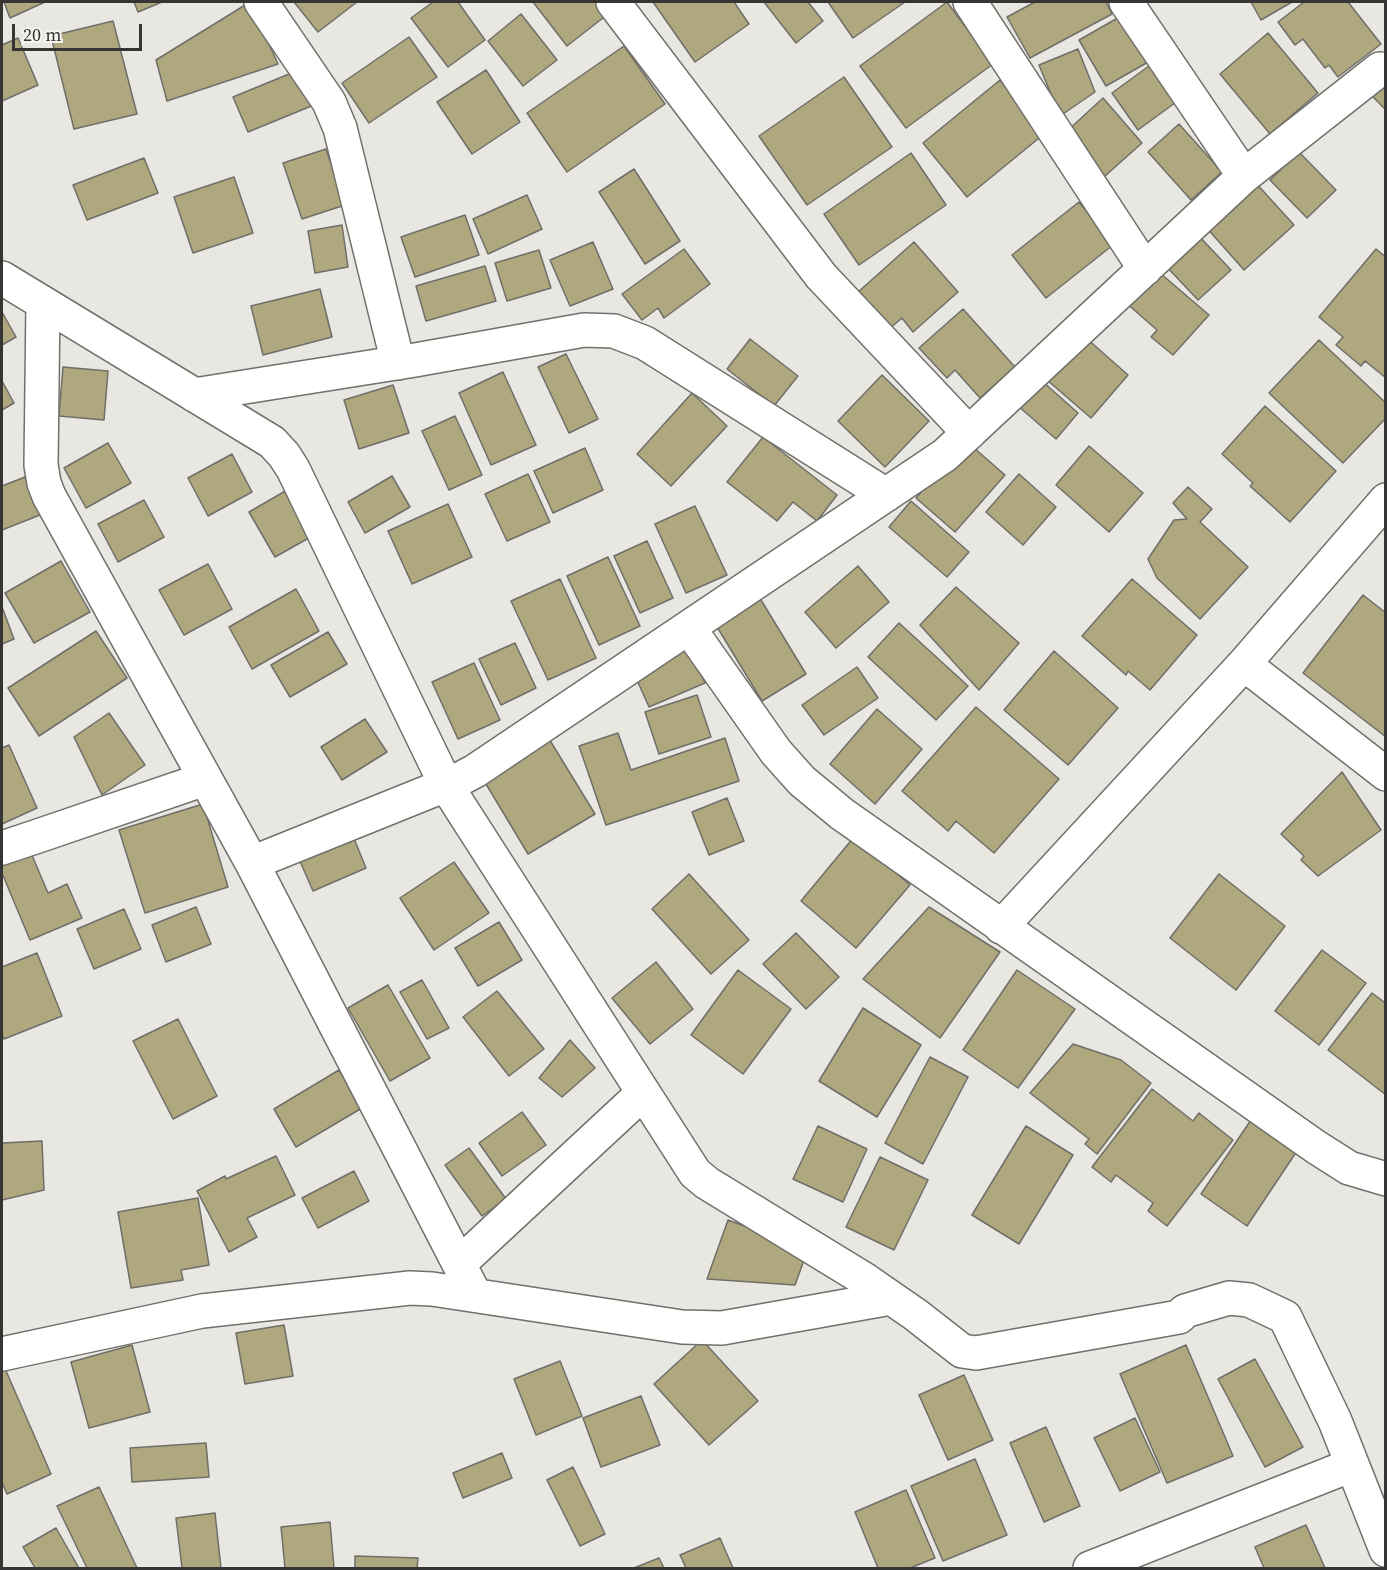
<!DOCTYPE html>
<html>
<head>
<meta charset="utf-8">
<style>
  body { margin:0 }
  #map { position:relative; width:1387px; height:1570px; overflow:hidden; background:#e8e7e1; font-family:"Source Serif 4",serif }
  canvas { display:block }
  .frame { position:absolute; inset:0; border:3px solid #363533; pointer-events:none }
  .scale { position:absolute; left:12px; top:24px; width:130px; height:27px; box-sizing:border-box; border:3px solid #363533; border-top:0; padding-left:8px; font-size:18px; line-height:21px; white-space:nowrap; color:#363533; -webkit-text-stroke:4px #f5f4ee; paint-order:stroke }
</style>
</head>
<body>
<div id="map">
<canvas width="1387" height="1570"></canvas>
<div class="frame"></div>
<div class="scale">20 m</div>
</div>
<script>
const c = document.querySelector('canvas').getContext('2d');
c.lineJoin = 'round';
function fill(path, color) {
  c.fillStyle = color;
  c.fill(path, 'evenodd');
}
function strokePath(path, color, width, dash) {
  c.strokeStyle = color;
  c.lineWidth = width;
  c.lineCap = dash ? 'butt' : 'round';
  c.setLineDash(dash || []);
  c.stroke(path);
}
const building = new Path2D(`
  M4 2H45L10 18Z
  M134 2H162L138 12Z
  M250 2 278 64 167 101 156 60Z
  M294 2H357L318 32Z
  M433 2H458L485 40 448 67 411 18Z
  M533 2H598L608 14 567 46Z
  M653 2H734L749 24 695 62Z
  M764 2H808L823 21 796 43Z
  M828 2H905L853 38Z
  M947 2 993 64 906 128 860 66Z
  M1035 2H1106L1112 14 1030 58 1007 17Z
  M1251 2H1292L1261 20Z
  M1304 2H1348L1381 44 1338 77 1329 65 1325 68 1303 39 1295 45 1278 22Z
  M521 14 557 60 523 86 488 41Z
  M1123 15 1150 61 1106 86 1079 40Z
  M113 21 137 114 74 129 51 36Z
  M1268 33 1318 93 1270 134 1220 74Z
  M409 37 437 77 369 123 342 83Z
  M18 38 38 85 2 101V45Z
  M624 46 665 104 567 172 527 113Z
  M1078 49 1095 92 1060 116 1039 65Z
  M1153 63 1179 100 1138 130 1112 93Z
  M311 65 326 100 248 132 233 97Z
  M486 70 520 122 472 154 437 102Z
  M844 77 892 147 807 205 759 136Z
  M1000 80 1044 134 967 197 923 143Z
  M1386 80V110L1371 95Z
  M1103 98 1142 143 1105 176 1066 132Z
  M1179 124 1222 172 1191 200 1148 152Z
  M326 149 345 205 302 219 283 163Z
  M1299 152 1336 190 1307 218 1270 180Z
  M911 153 946 205 859 265 824 214Z
  M144 158 158 193 87 220 73 185Z
  M634 169 680 241 645 264 599 192Z
  M234 177 253 233 193 253 174 197Z
  M1254 181 1294 225 1244 270 1205 226Z
  M527 195 542 229 488 254 473 219Z
  M1079 202 1113 245 1046 298 1012 255Z
  M465 215 479 255 415 277 401 237Z
  M342 225 348 267 315 273 308 231Z
  M1197 234 1231 270 1198 300 1164 264Z
  M593 242 613 289 570 306 550 260Z
  M914 242 958 292 913 332 902 318 889 329 857 293Z
  M684 249 710 284 664 318 658 308 642 320 622 294Z
  M1376 249 1386 257V378L1365 361 1361 366 1336 345 1343 337 1319 317Z
  M539 250 551 288 507 301 495 263Z
  M485 266 496 301 426 321 416 286Z
  M1153 267 1209 315 1173 355 1151 337 1157 330 1124 301Z
  M320 289 332 337 263 355 251 306Z
  M963 309 1015 367 980 398 955 370 947 378 919 348Z
  M2 312 16 337 2 345Z
  M1085 337 1128 375 1091 418 1047 380Z
  M750 339 798 376 774 406 727 369Z
  M1319 340 1386 403V418L1343 463 1269 393Z
  M566 354 598 419 569 433 538 367Z
  M63 367 108 371 104 420 59 416Z
  M503 372 536 445 491 465 459 393Z
  M1033 373 1078 413 1056 439 1010 399Z
  M882 375 929 421 885 467 838 421Z
  M2 381 14 403 2 410Z
  M393 385 409 433 359 449 344 400Z
  M692 393 727 426 671 486 637 454Z
  M1265 406 1336 471 1290 522 1250 486 1253 483 1222 454Z
  M455 416 482 475 449 490 422 431Z
  M763 437 837 495 817 521 793 502 777 521 727 482Z
  M966 441 1005 475 955 532 916 498Z
  M108 443 131 483 86 508 64 468Z
  M1089 446 1143 493 1109 532 1056 485Z
  M585 448 603 490 553 513 534 471Z
  M232 454 252 492 208 516 188 478Z
  M528 474 550 522 507 541 485 494Z
  M1019 474 1056 507 1023 545 986 512Z
  M392 476 410 507 365 533 348 502Z
  M25 477 40 515 2 530V486Z
  M306 479 332 525 275 557 249 512Z
  M1188 487 1212 509 1200 522 1248 567 1200 619 1157 578 1148 559 1174 520 1187 519 1173 503Z
  M144 500 164 537 118 562 98 524Z
  M911 501 969 552 947 577 889 527Z
  M448 504 472 557 412 584 388 531Z
  M695 506 727 575 686 593 655 524Z
  M647 541 673 598 640 613 614 556Z
  M608 557 640 626 599 645 567 576Z
  M61 561 90 612 34 643 5 593Z
  M208 564 232 609 184 635 159 590Z
  M858 566 889 602 836 648 805 612Z
  M560 579 596 658 548 680 511 601Z
  M1132 579 1197 635 1150 690 1128 671 1126 675 1082 636Z
  M956 587 1019 643 979 690 920 625Z
  M296 589 319 631 252 669 229 627Z
  M755 590 806 674 762 701 711 617Z
  M1363 595 1386 613V737L1303 673Z
  M2 607 14 639 2 644Z
  M899 623 968 686 936 720 868 657Z
  M96 631 127 678 39 736 8 688Z
  M328 632 347 664 290 697 271 665Z
  M515 643 536 688 501 705 479 659Z
  M687 645 705 683 649 707 632 669Z
  M1054 651 1118 708 1068 765 1004 710Z
  M474 663 500 720 458 739 432 682Z
  M857 667 878 698 824 735 802 705Z
  M697 695 711 737 659 754 645 712Z
  M976 707 1059 779 994 853 956 821 948 831 902 791Z
  M877 709 922 749 875 804 830 764Z
  M109 713 145 765 102 795 74 737Z
  M365 719 387 752 342 780 321 747Z
  M543 729 595 814 528 854 477 769Z
  M618 733 631 770 725 738 739 781 606 825 579 746Z
  M9 745 37 808 2 824V748Z
  M1342 772 1381 830 1318 876 1301 860 1304 856 1281 834Z
  M727 798 744 841 709 855 692 812Z
  M203 804 228 887 145 913 119 830Z
  M353 836 366 868 313 891 299 859Z
  M854 837 910 885 856 948 801 901Z
  M31 853 48 893 67 884 82 918 30 940 2 873V866Z
  M454 862 489 913 434 950 400 898Z
  M689 874 749 940 711 974 652 909Z
  M1219 874 1285 926 1236 990 1170 938Z
  M196 907 211 944 166 962 152 925Z
  M929 907 1000 952 940 1038 863 979Z
  M124 909 141 949 94 969 77 929Z
  M499 922 522 960 478 986 455 948Z
  M796 933 839 977 806 1009 763 964Z
  M1322 950 1366 983 1319 1045 1275 1011Z
  M37 953 62 1016 4 1039 2 1034V967Z
  M656 962 693 1009 650 1044 612 998Z
  M738 970 791 1009 743 1074 691 1035Z
  M1017 970 1075 1009 1018 1088 963 1050Z
  M422 980 449 1028 427 1039 400 992Z
  M388 985 430 1058 390 1081 348 1008Z
  M497 991 544 1049 509 1076 463 1017Z
  M1372 993 1384 1002 1386 1000V1095L1328 1050Z
  M863 1008 921 1045 877 1117 819 1081Z
  M178 1019 217 1096 173 1119 133 1041Z
  M570 1040 595 1068 562 1097 539 1078Z
  M1073 1044 1121 1060 1151 1083 1097 1154 1085 1144 1089 1139 1030 1093Z
  M930 1057 968 1077 923 1164 885 1143Z
  M339 1070 362 1108 296 1147 274 1109Z
  M1152 1089 1193 1121 1199 1113 1233 1140 1167 1226 1148 1211 1153 1203 1116 1175 1111 1182 1092 1167Z
  M522 1112 546 1145 502 1176 479 1143Z
  M1253 1117 1299 1148 1247 1226 1201 1194Z
  M818 1126 867 1149 843 1202 793 1179Z
  M1026 1126 1073 1155 1019 1244 972 1215Z
  M42 1141 44 1190 2 1200V1143Z
  M469 1148 506 1199 482 1216 445 1165Z
  M276 1156 295 1195 247 1218 257 1237 229 1252 197 1191 225 1176 226 1179Z
  M880 1157 928 1180 894 1250 846 1227Z
  M354 1171 369 1201 318 1228 302 1198Z
  M198 1198 209 1265 181 1270 183 1280 131 1288 118 1212Z
  M728 1220 808 1249 795 1285 707 1279Z
  M284 1325 293 1376 245 1384 236 1333Z
  M702 1340 758 1401 709 1445 654 1384Z
  M132 1345 150 1412 89 1428 71 1362Z
  M1186 1345 1233 1456 1167 1483 1120 1374Z
  M1255 1359 1303 1447 1265 1467 1218 1379Z
  M560 1361 582 1416 536 1435 514 1379Z
  M3 1364 51 1474 7 1494 2 1482V1365Z
  M964 1375 993 1440 948 1460 919 1395Z
  M641 1396 660 1445 601 1467 583 1418Z
  M1135 1418 1160 1472 1120 1491 1094 1438Z
  M1046 1427 1080 1506 1044 1522 1010 1443Z
  M206 1443 209 1477 132 1482 130 1448Z
  M502 1453 512 1478 463 1498 453 1473Z
  M975 1459 1007 1535 943 1561 911 1486Z
  M573 1467 605 1534 580 1546 547 1480Z
  M99 1487 137 1568H87L57 1506Z
  M906 1490 935 1558 910 1568H878L855 1512Z
  M215 1513 221 1568H182L176 1518Z
  M330 1522 334 1568H285L281 1527Z
  M1306 1525 1325 1568H1264L1255 1547Z
  M56 1528 79 1568H35L23 1547Z
  M720 1538 733 1568H686L680 1555Z
  M355 1556 418 1558 417 1568H355Z
  M659 1558 664 1568H634Z`);
fill(building, '#afa87e');
strokePath(building, '#6f6e69', 1.5);
const minor = new Path2D(`
  M261 2 329 102 340 128 398 363
  M613 2 821 276 969 433
  M970 2 1145 269
  M1126 2 1244 176
  M2 278 272 442 284 455 293 469 446 785 695 1173 707 1183 864 1279 916 1315 962 1351 976 1353 1179 1317 1185 1311 1229 1298 1249 1300 1285 1317 1335 1421 1386 1550
  M43 303 41 465 44 483 49 496 252 863 475 1295
  M194 395 415 360 584 330 614 331 645 343 886 495
  M689 628 776 752 802 781 842 814 1316 1147 1349 1168 1386 1179
  M1244 664 1386 774
  M2 848 38 836 205 779
  M252 863 458 780 475 771 945 455 1244 176 1380 69
  M1001 927 1244 664 1386 500
  M459 1264 643 1093
  M2 1354 202 1311 410 1288 432 1289 682 1327 722 1328 891 1298
  M1090 1568 1352 1465`);
strokePath(minor, '#71706b', 36);
strokePath(minor, '#fff', 33);
</script>
</body>
</html>
